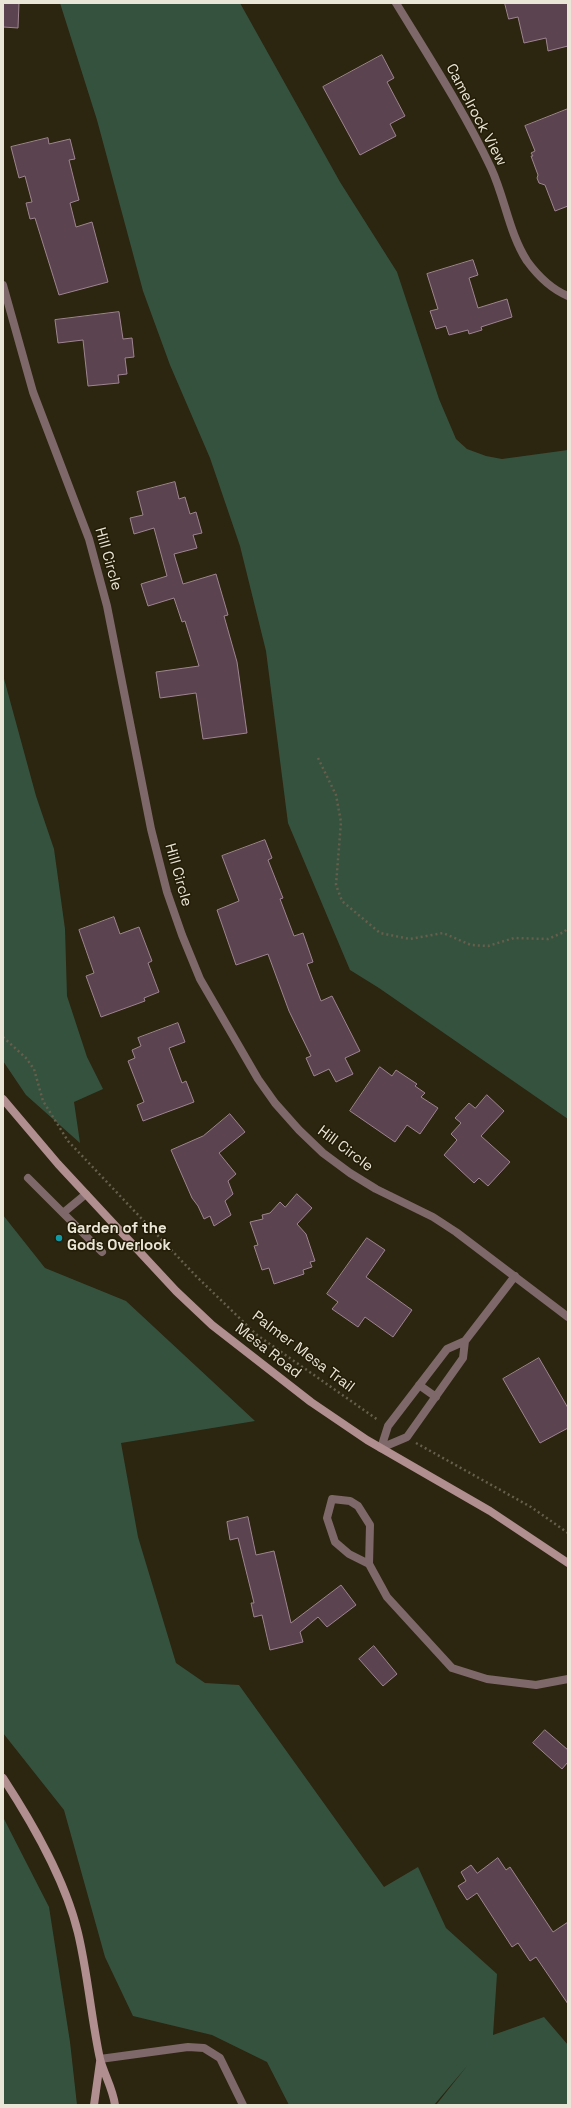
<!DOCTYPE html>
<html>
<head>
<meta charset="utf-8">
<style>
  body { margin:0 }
  #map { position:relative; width:571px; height:2108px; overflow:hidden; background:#2c250f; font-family:"Space Grotesk",sans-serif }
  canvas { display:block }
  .frame { position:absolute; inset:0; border:4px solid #e9e5d7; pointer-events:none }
</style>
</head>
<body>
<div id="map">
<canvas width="571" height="2108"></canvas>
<div class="frame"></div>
</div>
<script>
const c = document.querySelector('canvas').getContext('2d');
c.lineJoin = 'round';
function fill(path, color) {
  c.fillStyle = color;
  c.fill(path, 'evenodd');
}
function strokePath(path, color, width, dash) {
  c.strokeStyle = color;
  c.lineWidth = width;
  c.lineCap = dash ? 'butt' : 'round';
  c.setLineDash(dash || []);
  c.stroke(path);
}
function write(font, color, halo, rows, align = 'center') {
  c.font = font + ' "Space Grotesk",sans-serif';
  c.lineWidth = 3;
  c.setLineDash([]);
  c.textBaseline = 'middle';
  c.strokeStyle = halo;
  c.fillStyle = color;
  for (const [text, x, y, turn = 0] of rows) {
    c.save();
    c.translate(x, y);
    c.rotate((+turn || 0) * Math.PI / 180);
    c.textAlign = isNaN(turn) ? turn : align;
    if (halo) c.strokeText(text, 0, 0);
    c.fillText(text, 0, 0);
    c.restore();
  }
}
fill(new Path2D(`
  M60 3H240L340 182 397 272 439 399 456 439 467 449 486 456 502 459 568 450V1119L379 988 350 970 288 823 266 651 240 546 210 458 170 365 143 291 97 120Z
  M3 675 36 796 54 849 65 929 67 996 87 1057 103 1089 74 1102 80 1143 26 1095 3 1061Z
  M3 1215 45 1268 126 1301 255 1421 121 1443 138 1537 176 1663 205 1683 239 1685 384 1887 418 1867 446 1928 497 1974 493 2035 544 2017 568 2045V2105H436L467 2066 434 2105H289L267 2062 212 2035 133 2016 105 1957 64 1810 3 1733Z
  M3 1817 49 1907 70 2042 77 2105H3Z`), '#35523f');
const building = new Path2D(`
  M3 3H19L18 28 3 27Z
  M505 3H568V46L548 51 546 38 524 43 518 17 509 19Z
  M382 55 394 78 387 82 405 116 390 124 396 136 360 155 323 87Z
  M568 109V206L555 211 545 185 539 183 537 178 538 175 531 156H533L531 153 535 151 525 126Z
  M48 138 49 144 70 139 75 159 69 160 79 200 70 203 76 227 92 222 108 282 59 295 35 218 30 219 26 203 32 202 25 176 19 178 11 147Z
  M473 260 478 275 469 278 478 308 507 299 512 317 481 327 482 330 469 334 468 330 449 335 446 326 436 329 430 311 438 309 427 274Z
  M119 312 123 339 132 338 134 357 125 358 127 374 118 375 119 383 88 386 83 340 58 343 55 320Z
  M175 482 179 499 185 497 190 514 196 512 202 533 193 535 197 548 174 554 183 584 216 574 228 615 224 616 237 662 247 733 203 739 196 693 160 698 156 672 199 666 185 621 182 622 174 598 148 606 141 584 167 576 154 528 134 534 130 518 143 515 137 492Z
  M265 840 272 858 268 860 283 898 280 899 294 936 303 933 313 962 307 964 321 1001 332 996 360 1051 345 1058 353 1074 336 1082 329 1069 314 1076 306 1058 311 1056 289 1011 268 954 236 965 217 910 239 901 222 856Z
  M114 917 120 934 139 927 152 961 148 963 159 992 144 998 145 1001 101 1017 86 976 94 973 79 930Z
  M178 1023 185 1042 169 1048 182 1083 186 1081 194 1102 143 1121 137 1105 144 1102 128 1061 135 1058 132 1050 141 1046 138 1038Z
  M380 1067 392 1076 396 1070 417 1084 415 1086 425 1093 421 1097 438 1108 420 1134 407 1125 395 1142 350 1111Z
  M487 1095 504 1111 481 1136 510 1162 488 1186 479 1178 474 1183 444 1155 457 1140 451 1134 461 1123 455 1118 469 1103 475 1108Z
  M230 1114 245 1132 219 1153 236 1174 228 1181 233 1194 225 1201 231 1215 214 1226 210 1216 204 1219 198 1206 192 1198 171 1150 203 1136Z
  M297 1194 312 1208 297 1224 306 1234 315 1261 310 1262 312 1267 303 1270 304 1274 274 1284 269 1268 262 1270 254 1246 258 1245 250 1222 263 1219 262 1215 270 1213 280 1202 285 1207Z
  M367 1238 385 1250 366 1277 412 1310 393 1337 365 1317 358 1327 332 1309 338 1302 327 1294Z
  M539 1358 568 1408V1428L540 1443 503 1379Z
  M248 1517 256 1555 274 1551 291 1623 341 1585 356 1605 327 1627 318 1617 300 1632 303 1642 270 1650 262 1615 254 1617 251 1603H254L238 1538 230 1540 227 1522Z
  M374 1646 397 1674 383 1686 359 1659Z
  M545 1730 568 1750V1762L562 1769 533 1743Z
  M498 1858 506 1870 510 1867 553 1932 568 1922V2004L536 1957 530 1961 518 1943 512 1947 477 1893 467 1900 458 1886 466 1881 461 1872 471 1865 477 1873Z`);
fill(building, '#5b4450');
strokePath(building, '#9e8491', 1);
strokePath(new Path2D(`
  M318 758 336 795 341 822 336 885 342 901 380 933 410 939 443 933 471 945 488 946 514 938 548 939 564 932 568 928
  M3 1037 26 1058 34 1069 43 1101 68 1141 196 1276 257 1335 378 1420
  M416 1443 531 1507 568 1533`), '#655f4c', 2.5, [2, 3]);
strokePath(new Path2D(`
  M28 1178 63 1213 86 1194
  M63 1213 102 1252
  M369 1564 370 1525 358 1506 350 1501 332 1499 327 1518 335 1542 349 1554 369 1564 387 1597 452 1668 487 1679 536 1685 568 1679
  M100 2059 188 2047 204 2048 220 2058 243 2105`), '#7e686a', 8);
strokePath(new Path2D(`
  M396 3C429 57 464 111 491 168 505 198 509 233 527 261 538 276 551 289 568 296
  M3 285 33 392 89 539 107 606 151 829 167 892 182 935 200 979 258 1079 275 1103 299 1130 323 1153 350 1173 376 1189 433 1217 456 1232 568 1317
  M419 1385 436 1397
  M381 1448 388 1426 447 1349 465 1341 515 1276
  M381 1448 407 1437 463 1358 465 1341`), '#7e686a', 8);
strokePath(new Path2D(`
  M3 1099 58 1164 176 1291 212 1325 311 1402 367 1440 490 1511 568 1563
  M3 1778C33 1824 65 1879 78 1933 88 1975 91 2017 100 2059 104 2074 113 2089 115 2105
  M94 2105 100 2062`), '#b18e90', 8);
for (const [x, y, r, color] of [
  [59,1238,4,"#0f9aa8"]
]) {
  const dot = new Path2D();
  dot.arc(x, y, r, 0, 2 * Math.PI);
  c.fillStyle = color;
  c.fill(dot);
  strokePath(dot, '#231c06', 1.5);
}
write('15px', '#e9e5d7', '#231c06', [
  ["Camelrock View",476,115,62],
  ["Hill Circle",108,559,74],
  ["Hill Circle",178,875,74],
  ["Hill Circle",345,1149,37],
  ["Mesa Road",268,1351,38],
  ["Palmer Mesa Trail",303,1352,37]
]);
write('bold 15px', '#e9e5d7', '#231c06', [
  ["Garden of the",67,1229],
  ["Gods Overlook",67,1246]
], 'left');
</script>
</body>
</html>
